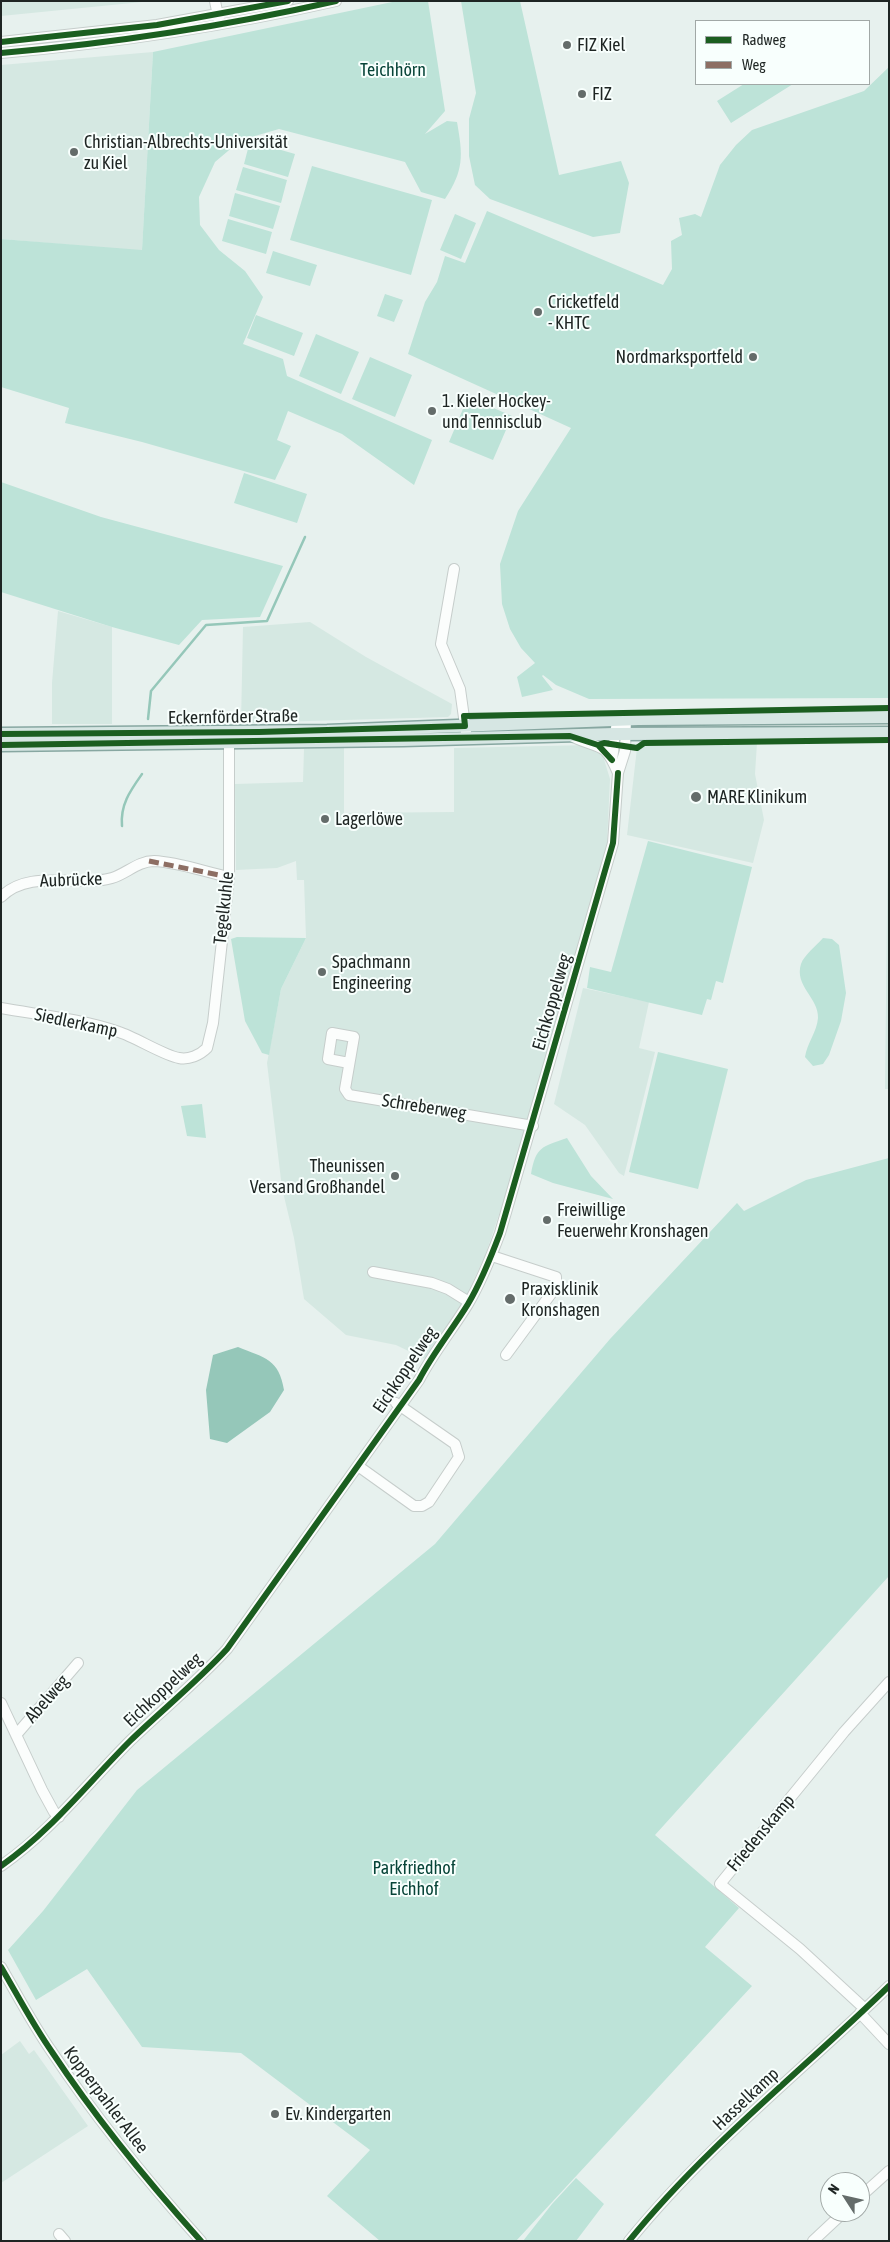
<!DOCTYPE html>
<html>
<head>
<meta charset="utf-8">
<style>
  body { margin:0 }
  #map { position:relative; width:890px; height:2242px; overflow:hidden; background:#e7f1ee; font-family:"Asap Condensed",sans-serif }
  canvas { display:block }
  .frame { position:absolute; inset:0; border:2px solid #1e2523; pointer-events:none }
  .legend { position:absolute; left:695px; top:20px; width:175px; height:65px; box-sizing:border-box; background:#f8fffd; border:1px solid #a1a8a6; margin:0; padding:6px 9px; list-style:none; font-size:15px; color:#1e2523 }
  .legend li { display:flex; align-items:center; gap:10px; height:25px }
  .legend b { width:25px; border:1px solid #a1a8a6 }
  .north { position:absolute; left:820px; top:2172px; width:50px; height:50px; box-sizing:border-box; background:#f8fffd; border:1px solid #a1a8a6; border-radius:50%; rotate:305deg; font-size:14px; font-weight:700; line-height:20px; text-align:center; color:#1e2523 }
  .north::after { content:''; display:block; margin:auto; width:18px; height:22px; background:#646c6a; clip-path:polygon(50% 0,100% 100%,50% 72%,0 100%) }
</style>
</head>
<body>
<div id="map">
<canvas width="890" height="2242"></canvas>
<div class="frame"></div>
<ul class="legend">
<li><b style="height:6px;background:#1b5e20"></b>Radweg</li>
<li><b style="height:6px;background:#8d6e63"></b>Weg</li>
</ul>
<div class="north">N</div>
</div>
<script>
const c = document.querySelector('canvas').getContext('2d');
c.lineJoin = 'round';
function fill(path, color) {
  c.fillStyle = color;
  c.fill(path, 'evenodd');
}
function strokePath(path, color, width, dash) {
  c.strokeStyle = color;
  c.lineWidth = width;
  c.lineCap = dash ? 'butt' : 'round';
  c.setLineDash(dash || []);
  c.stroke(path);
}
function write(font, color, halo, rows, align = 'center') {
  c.font = font + ' "Asap Condensed",sans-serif';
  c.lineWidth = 4;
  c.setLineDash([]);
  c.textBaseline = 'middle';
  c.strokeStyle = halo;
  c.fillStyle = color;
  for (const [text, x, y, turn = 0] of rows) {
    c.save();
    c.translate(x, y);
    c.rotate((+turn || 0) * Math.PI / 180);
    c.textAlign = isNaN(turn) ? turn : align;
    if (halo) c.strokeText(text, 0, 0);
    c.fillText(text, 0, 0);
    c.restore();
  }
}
fill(new Path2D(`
  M1 1H152L1 16Z
  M153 52 142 251 1 239V65Z
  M58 611 112 627V724H52V683Z
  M310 622 366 657 452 704 451 714 448 717 241 723 243 627Z
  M644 743H757L755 774 764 820 753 863 627 835 637 748Z
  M590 745 603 756 610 779 607 843 508 1188 485 1256 464 1301 425 1359 396 1345 346 1335 304 1299 294 1238 282 1188 267 1063 281 989 306 938 304 880H297L296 861 277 868 236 870 235 784 303 782 304 749 344 748V813L454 812V748Z
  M889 745V1089H885L887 913Z
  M583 988 649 1002 639 1048 655 1052 624 1176 619 1173 585 1125 554 1104Z
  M20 2041 29 2054 34 2050 88 2126 1 2183V2055Z`), '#d5e8e2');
fill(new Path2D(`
  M397 1H428L445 111 425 134 447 121 457 122C463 156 464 170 445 199L421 192 405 162 279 129 241 140 215 162 199 197 200 225 219 250 245 271 263 297 243 344 283 359 287 376 432 440 414 485 342 434 288 411 277 440 291 446 275 480 142 442 65 423 69 408 1 387V239L142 250 153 52Z
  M461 1H520L559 175 621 161 629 183 620 233 593 237 490 199 475 185 469 156V119L476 93Z
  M889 67V698L589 699 556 685 543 675 542 676 553 690 522 697 517 677 535 663 521 648 510 629 502 604 500 564 518 511 571 428 408 354 425 302 437 282 445 256 465 263 487 211 663 285 672 269 671 241 682 235 679 218 695 214 701 217 720 165 736 145 752 130 864 91Z
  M744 84H793L731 123 717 101Z
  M250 141 295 154 288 177 244 164Z
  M312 166 432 200 411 275 290 240Z
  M243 167 287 180 281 203 236 190Z
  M235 193 280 206 273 229 229 216Z
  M455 214 476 223 461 259 440 250Z
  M228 219 272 232 266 254 222 241Z
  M273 251 317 265 310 286 266 273Z
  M385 294 403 300 394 322 377 316Z
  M256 315 303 333 294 356 247 338Z
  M316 334 359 352 341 394 299 376Z
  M370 357 412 375 395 417 352 399Z
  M468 397 512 416 493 460 449 442Z
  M244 473 307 494 297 523 234 503Z
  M1 482 101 517 283 566 260 617 202 620 179 645 112 627 1 592Z
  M648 841 752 867 723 983 716 981 711 1000 707 999 702 1015 587 988 590 967 611 972Z
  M237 937 306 938 281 989 269 1055 262 1053 245 1021 231 939Z
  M823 938 832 939 839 945 846 993 841 1021 829 1055 823 1064 813 1066 805 1057C807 1043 817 1032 818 1018 819 998 794 986 801 964 804 955 817 945 823 938Z
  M658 1052 728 1069 698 1189 629 1172Z
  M202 1104 206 1138 187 1136 181 1106Z
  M567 1138 591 1176 613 1199 553 1183 531 1174C536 1146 542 1147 567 1138Z
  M889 1158V1576L655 1835 739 1908 705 1947 752 1986 516 2241H380L327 2196 370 2150 241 2053 142 2047 87 1969 36 2000 8 1950 43 1911 137 1790 435 1544 610 1339 737 1203 744 1211 806 1180Z
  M576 2178 604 2204 576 2241H523L552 2204Z`), '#bde3d8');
fill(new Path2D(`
  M238 1347C265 1358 279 1359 284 1390L270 1412 227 1443 210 1439 206 1390 213 1355Z`), '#95c7b9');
strokePath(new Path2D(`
  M148 719 151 691 206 625 267 621 305 537
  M122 826C120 805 130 791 142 774`), '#95c7b9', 2.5);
const minor = new Path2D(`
  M215 1 219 21
  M1 42 157 25 288 1
  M1 53C114 43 226 26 336 1
  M454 569 441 644 460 689 466 732
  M573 737C601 750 604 740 618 773
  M612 760 617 720
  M1 897C30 868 76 888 112 878 126 874 138 861 154 861 178 862 205 872 229 877
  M1 1008C40 1015 82 1019 119 1032 135 1037 165 1056 179 1058 189 1060 200 1055 207 1048L213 1023 229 877V735
  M349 1063 328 1059 332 1033 354 1037 345 1089 349 1095 533 1126
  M492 1256 556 1277V1287L506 1355
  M373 1272 432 1283 448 1289 469 1302
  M358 1466 414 1506H422L429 1502 459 1457 455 1444 396 1403
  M1 1703 42 1790 54 1812 59 1817
  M16 1735 78 1663
  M1 1866C51 1831 87 1784 130 1741 162 1710 197 1682 227 1649L419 1380C433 1353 452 1330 468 1304 481 1282 491 1257 500 1233L613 843 618 773 625 751 626 719
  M1 1967C18 1996 33 2025 52 2052 95 2117 149 2183 201 2241
  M865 2009 800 1949 720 1884 844 1732 889 1682
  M860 2013 889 2044
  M860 2197 889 2171
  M59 2234 65 2241
  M629 2241C706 2146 803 2070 889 1986
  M813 2241 844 2212`);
const major = new Path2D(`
  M1 734 327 731 638 719 889 717
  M1 745 403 740 614 734 889 733`);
strokePath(minor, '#c6cdcb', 12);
strokePath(major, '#87a7a1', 15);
strokePath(minor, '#fbfdfc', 10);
strokePath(major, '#d6e6e3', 12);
strokePath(new Path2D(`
  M149 861 229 877`), '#8d6e63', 5, [10, 5]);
strokePath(new Path2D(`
  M1 42 157 25 288 1
  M1 53C114 43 226 26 336 1
  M1 734 259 732 465 726 464 716 889 708
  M1 745 570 736 598 745 612 760
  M598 745 604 743 637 748 644 743 889 740
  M1 1866C51 1831 87 1784 130 1741 162 1710 197 1682 227 1649L419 1380C433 1353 452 1330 468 1304 481 1282 491 1257 500 1233L613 843 618 773
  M1 1967C18 1996 33 2025 52 2052 95 2117 149 2183 201 2241
  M629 2241C706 2146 803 2070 889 1986`), '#1b5e20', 6);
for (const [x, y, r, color] of [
  [567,45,5,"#646c6a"],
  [582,94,5,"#646c6a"],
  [74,152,5,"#646c6a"],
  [538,312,5,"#646c6a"],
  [753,357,5,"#646c6a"],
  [432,411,5,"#646c6a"],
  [696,797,6,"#646c6a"],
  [325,819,5,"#646c6a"],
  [322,972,5,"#646c6a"],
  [395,1176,5,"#646c6a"],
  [547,1220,5,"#646c6a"],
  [510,1299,6,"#646c6a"],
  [275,2114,5,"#646c6a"]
]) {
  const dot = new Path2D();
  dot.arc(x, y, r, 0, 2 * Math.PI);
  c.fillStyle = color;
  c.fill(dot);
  strokePath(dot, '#f8fffd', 2);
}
write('18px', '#1e2523', '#f8fffd', [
  ["FIZ Kiel",577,45],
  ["FIZ",592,94],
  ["Christian-Albrechts-Universität",84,142],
  ["zu Kiel",84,163],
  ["Cricketfeld",548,302],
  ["- KHTC",548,323],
  ["Nordmarksportfeld",743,357,"right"],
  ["1. Kieler Hockey-",442,401],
  ["und Tennisclub",442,422],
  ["MARE Klinikum",707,797],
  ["Lagerlöwe",335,819],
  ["Spachmann",332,962],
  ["Engineering",332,983],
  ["Theunissen",385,1166,"right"],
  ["Versand Großhandel",385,1187,"right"],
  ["Freiwillige",557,1210],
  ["Feuerwehr Kronshagen",557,1231],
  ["Praxisklinik",521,1289],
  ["Kronshagen",521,1310],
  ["Ev. Kindergarten",285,2114]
], 'left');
write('18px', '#074438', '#f8fffd', [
  ["Teichhörn",393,70],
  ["Parkfriedhof",414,1868],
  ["Eichhof",414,1889]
]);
write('18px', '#1e2523', '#f8fffd', [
  ["Eckernförder Straße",233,717,-1],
  ["Aubrücke",71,880,-2],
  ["Tegelkuhle",224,908,-84],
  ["Eichkoppelweg",552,1002,-74],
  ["Siedlerkamp",76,1023,12],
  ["Schreberweg",424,1107,9],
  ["Eichkoppelweg",405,1370,-56],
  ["Eichkoppelweg",163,1690,-43],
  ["Abelweg",47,1699,-49],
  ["Friedenskamp",761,1833,-50],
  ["Hasselkamp",746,2099,-43],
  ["Kopperpahler Allee",106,2100,53]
]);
</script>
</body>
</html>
